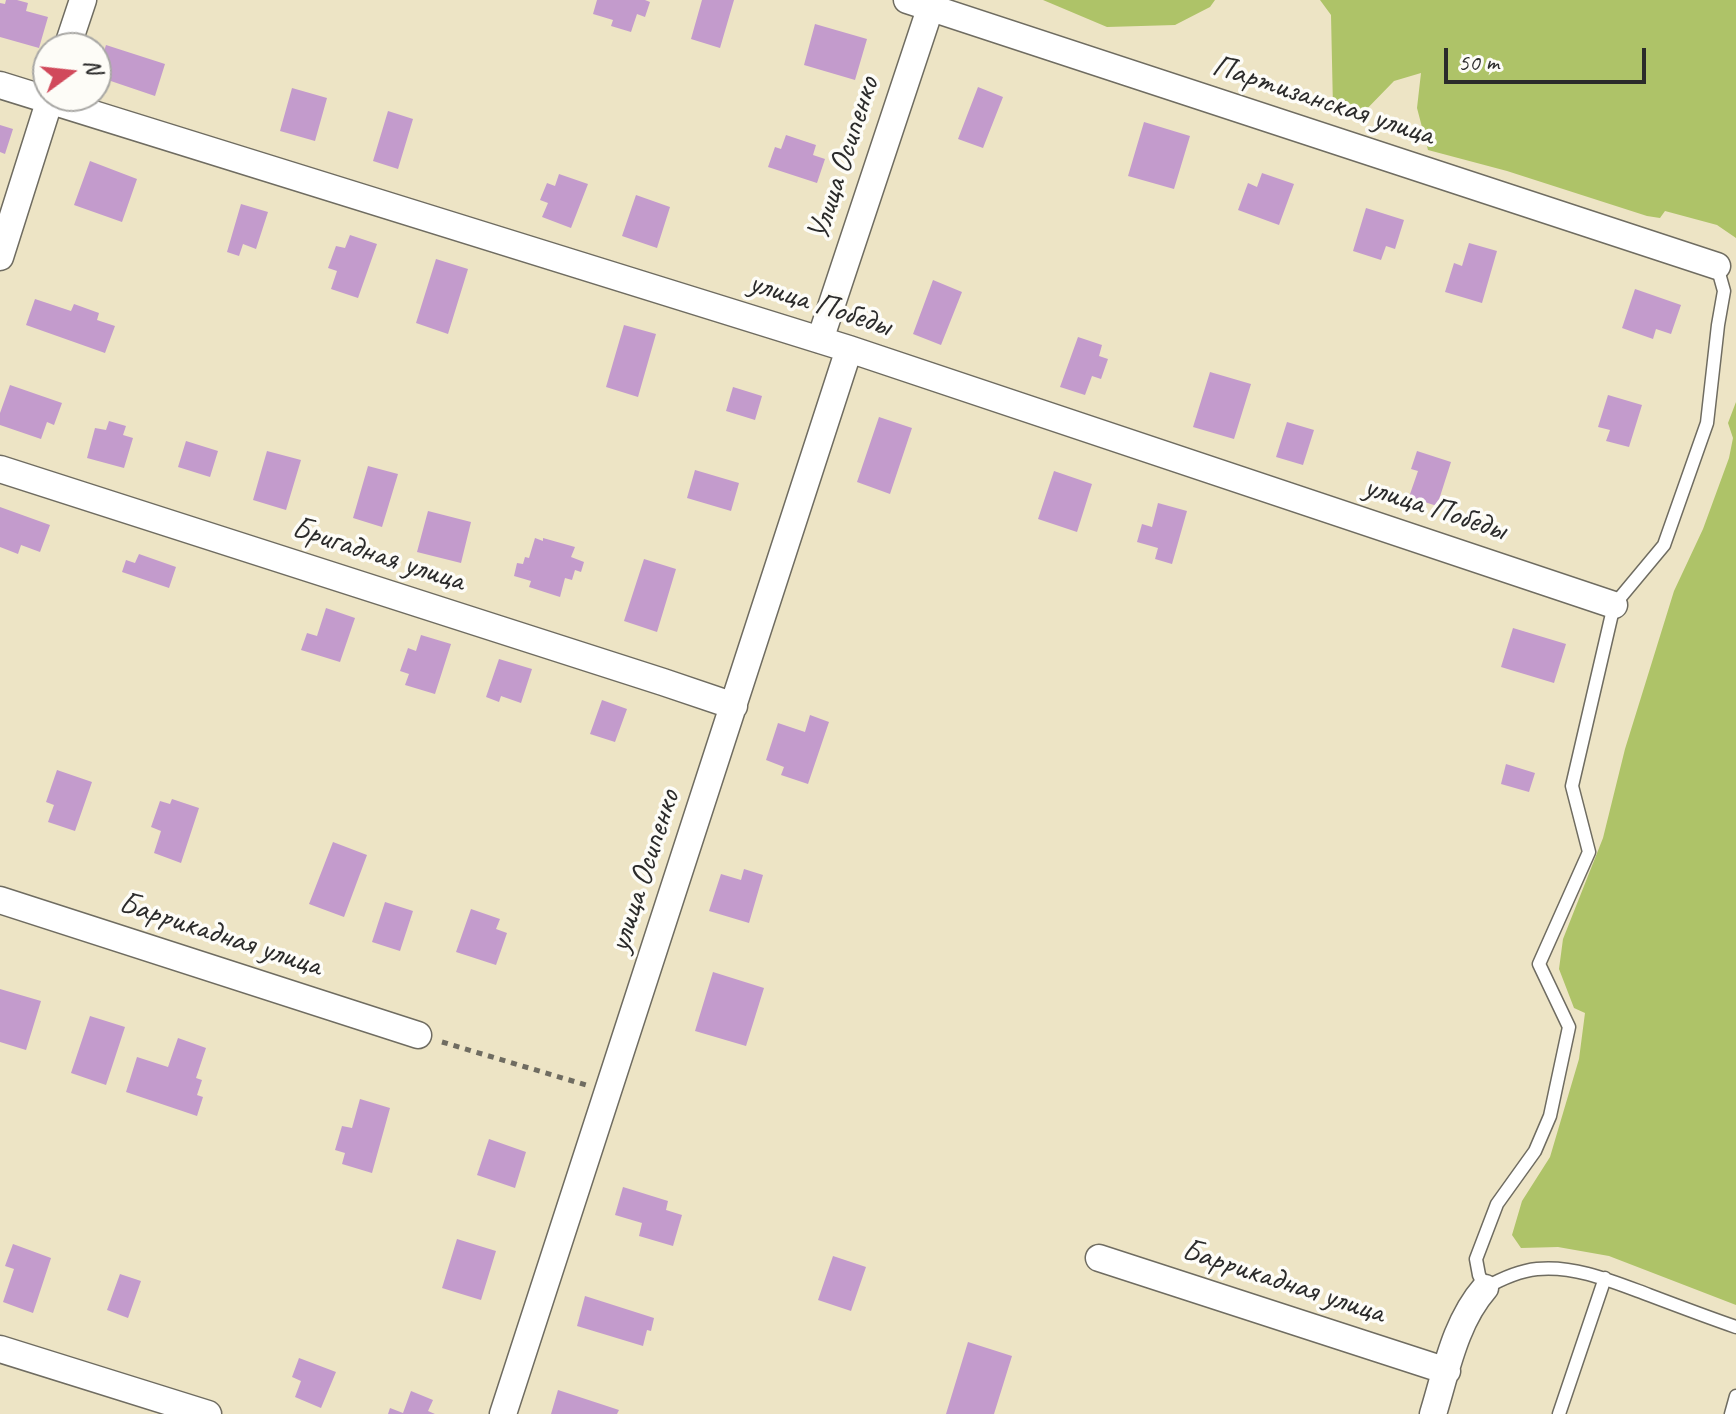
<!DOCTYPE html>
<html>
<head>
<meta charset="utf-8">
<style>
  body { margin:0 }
  #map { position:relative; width:1736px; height:1414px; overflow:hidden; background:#ede4c5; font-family:Caveat,sans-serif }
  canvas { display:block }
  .north { position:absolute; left:32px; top:32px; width:80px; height:80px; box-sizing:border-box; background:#fdfcf7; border:2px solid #a9a8a5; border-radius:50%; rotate:75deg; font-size:22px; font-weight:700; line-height:32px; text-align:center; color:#2b2b2b }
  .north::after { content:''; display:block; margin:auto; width:28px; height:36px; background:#d1495b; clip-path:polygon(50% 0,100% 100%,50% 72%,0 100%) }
  .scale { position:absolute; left:1444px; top:48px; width:202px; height:36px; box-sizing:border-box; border:4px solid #2b2b2b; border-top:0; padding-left:10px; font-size:24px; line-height:28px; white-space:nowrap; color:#2b2b2b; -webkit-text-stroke:6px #fdfcf7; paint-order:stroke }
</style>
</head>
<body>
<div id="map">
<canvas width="1736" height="1414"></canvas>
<div class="north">N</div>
<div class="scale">50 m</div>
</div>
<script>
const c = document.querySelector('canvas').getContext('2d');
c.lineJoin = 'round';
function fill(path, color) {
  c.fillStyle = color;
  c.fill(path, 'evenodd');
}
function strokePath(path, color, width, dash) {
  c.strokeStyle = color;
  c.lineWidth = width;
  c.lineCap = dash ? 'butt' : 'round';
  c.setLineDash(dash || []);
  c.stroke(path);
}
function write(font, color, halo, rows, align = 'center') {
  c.font = font + ' Caveat,sans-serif';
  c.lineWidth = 7;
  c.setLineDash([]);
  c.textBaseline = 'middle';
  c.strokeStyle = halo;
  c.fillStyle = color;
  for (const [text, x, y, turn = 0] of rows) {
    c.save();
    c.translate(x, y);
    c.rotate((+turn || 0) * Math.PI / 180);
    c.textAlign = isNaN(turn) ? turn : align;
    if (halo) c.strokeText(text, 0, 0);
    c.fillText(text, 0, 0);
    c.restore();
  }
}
fill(new Path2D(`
  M1043 0H1215L1210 7 1175 25 1107 27Z
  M1320 0H1736V238L1717 225 1665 211 1660 218 1647 216 1507 171 1428 150 1417 108 1421 73 1394 81 1359 117 1333 108 1331 15Z
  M1736 402V1305L1609 1256 1558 1247 1521 1248 1512 1235 1522 1201 1550 1157 1579 1059 1585 1013 1574 1008 1559 969 1563 939 1603 838 1625 749 1674 591 1703 529 1729 458 1733 438 1728 423Z`), '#aec368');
fill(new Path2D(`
  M6 0H17L28 3 26 11 48 17 39 48 0 37V3L5 4Z
  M597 0H645L650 2 645 17 637 14 631 32 611 26 613 20 593 14Z
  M702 0H734L720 48 691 39Z
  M815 24 867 39 855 80 804 65Z
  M106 45 165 64 155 96 96 76Z
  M978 87 1003 97 983 148 958 139Z
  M292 88 327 98 315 141 280 131Z
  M388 111 413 119 398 169 373 161Z
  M1144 122 1190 136 1174 189 1128 176Z
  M0 125 13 129 5 154 0 152Z
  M786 135 816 145 813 155 825 159 817 183 768 167 775 147 781 149Z
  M90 161 137 179 122 222 74 205Z
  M1262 173 1294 184 1279 225 1238 210 1248 183 1257 187Z
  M559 174 588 184 571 228 542 217 548 203 540 200 547 183 555 186Z
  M636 195 670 207 657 248 622 236Z
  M241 204 268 212 256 249 243 244 239 256 227 252Z
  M1366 208 1404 220 1395 249 1386 246 1381 260 1353 251Z
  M350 235 377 244 358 298 331 289 337 271 328 268 336 246 345 248Z
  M1469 243 1497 251 1482 303 1445 292 1454 263 1462 266Z
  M436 259 468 269 448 334 416 323Z
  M933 280 962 292 941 345 913 334Z
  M1635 289 1681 305 1671 334 1656 329 1653 339 1622 328Z
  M35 299 71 311 74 304 99 313 97 320 115 326 105 353 26 325Z
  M624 325 656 334 638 397 606 387Z
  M1078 337 1102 345 1099 356 1108 359 1101 379 1092 376 1085 395 1060 387Z
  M1210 372 1251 384 1234 439 1193 427Z
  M10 385 62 403 54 425 47 422 41 439 0 425V413Z
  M733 387 762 396 755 420 726 411Z
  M1608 395 1642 405 1629 447 1606 441 1610 430 1598 427Z
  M879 417 912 428 890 494 857 482Z
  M109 421 126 426 123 435 133 438 124 468 87 458 95 428 106 430Z
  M1287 422 1314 430 1303 465 1276 457Z
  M186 441 218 451 210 477 178 467Z
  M267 451 301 460 286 510 253 500Z
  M1417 451 1451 462 1437 506 1409 497 1418 471 1411 469Z
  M368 466 398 474 382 527 353 518Z
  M695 470 739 483 731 511 687 498Z
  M1054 471 1092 484 1077 532 1038 519Z
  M1158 503 1187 511 1172 564 1155 559 1158 548 1137 542 1142 524 1152 527Z
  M0 507 50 525 40 552 21 545 18 554 0 547Z
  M428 511 471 522 461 563 417 552Z
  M535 538 543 541V538L575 547 571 557 584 562 581 572 575 570 572 580 565 578 560 597 529 587 531 581 514 576 517 563 523 564 525 557 529 558Z
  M139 554 176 567 169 588 122 572 126 560 135 563Z
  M644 559 676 569 657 632 624 621Z
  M326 608 355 618 340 662 301 650 307 633 317 636Z
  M1513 628 1566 644 1554 683 1501 667Z
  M421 635 451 644 435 694 405 685 409 674 400 671 408 648 416 651Z
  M499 659 532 669 521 703 501 696 499 702 486 697Z
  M602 700 627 709 615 742 590 734Z
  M810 715 829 722 808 784 781 775 784 767 766 760 778 723 805 732Z
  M1506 764 1535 773 1529 792 1501 784Z
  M57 770 92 782 75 831 48 822 54 805 46 802Z
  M172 799 199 808 181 863 154 853 161 831 151 827 160 801 170 804Z
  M333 842 367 855 344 917 309 904Z
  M744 869 763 875 749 923 709 911 721 874 741 880Z
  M385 902 413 911 400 951 372 942Z
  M471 909 500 919 496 929 507 933 496 965 456 952Z
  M713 972 764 988 746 1046 695 1031Z
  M0 989 41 1001 26 1050 0 1042Z
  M90 1016 125 1027 106 1085 71 1073Z
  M178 1038 206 1048 196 1078 202 1080 197 1095 203 1097 197 1116 126 1092 137 1057 168 1067Z
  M360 1099 390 1108 372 1173 342 1164 345 1153 335 1150 342 1126 352 1128Z
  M489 1139 526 1152 515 1188 477 1175Z
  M623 1187 668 1201 666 1210 682 1215 673 1246 639 1236 642 1223 615 1215Z
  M457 1239 496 1251 481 1300 442 1288Z
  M13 1244 51 1258 33 1313 3 1302 14 1269 5 1266Z
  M833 1256 866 1267 851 1311 818 1300Z
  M120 1274 141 1281 128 1318 107 1310Z
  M585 1296 654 1318 651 1331 647 1330 643 1346 577 1326Z
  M968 1342 1012 1356 994 1414H946Z
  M299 1358 336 1372 321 1408 295 1397 301 1381 292 1377Z
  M558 1390 619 1410 617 1414H551Z
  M411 1391 433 1400 428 1411 435 1414H388L390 1408 403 1413Z`), '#c39bcc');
const lane = new Path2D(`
  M1717 266 1724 291 1718 325 1707 423 1664 545 1614 605 1572 786 1589 852 1539 964 1569 1027 1550 1116 1535 1151 1497 1204 1476 1259 1479 1275 1485 1288C1501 1279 1518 1271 1537 1269 1575 1265 1614 1282 1649 1295 1678 1306 1707 1317 1736 1327
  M1559 1414 1605 1278
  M1731 1414 1736 1396`);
const street = new Path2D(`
  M907 0 1717 266
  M67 48 83 0
  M0 85 849 349 1614 605
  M0 257 51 96
  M820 340 933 0
  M0 469 663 682 734 706
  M0 900 418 1035
  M1099 1258 1447 1371
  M0 1349 208 1414
  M503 1414 849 349
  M1433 1414C1446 1372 1455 1322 1485 1288`);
strokePath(lane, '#6f6c61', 15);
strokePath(street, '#6f6c61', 29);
strokePath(new Path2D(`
  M442 1042 586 1085`), '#6f6c61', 5, [6, 6]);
strokePath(lane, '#fff', 12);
strokePath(street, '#fff', 26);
write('32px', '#2b2b2b', '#fdfcf7', [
  ["Партизанская улица",1323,101,18],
  ["Улица Осипенко",844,159,-72],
  ["улица Победы",820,305,18],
  ["улица Победы",1435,509,18],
  ["Бригадная улица",378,555,18],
  ["улица Осипенко",645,871,-72],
  ["Баррикадная улица",220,935,18],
  ["Баррикадная улица",1283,1282,18]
]);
</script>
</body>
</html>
